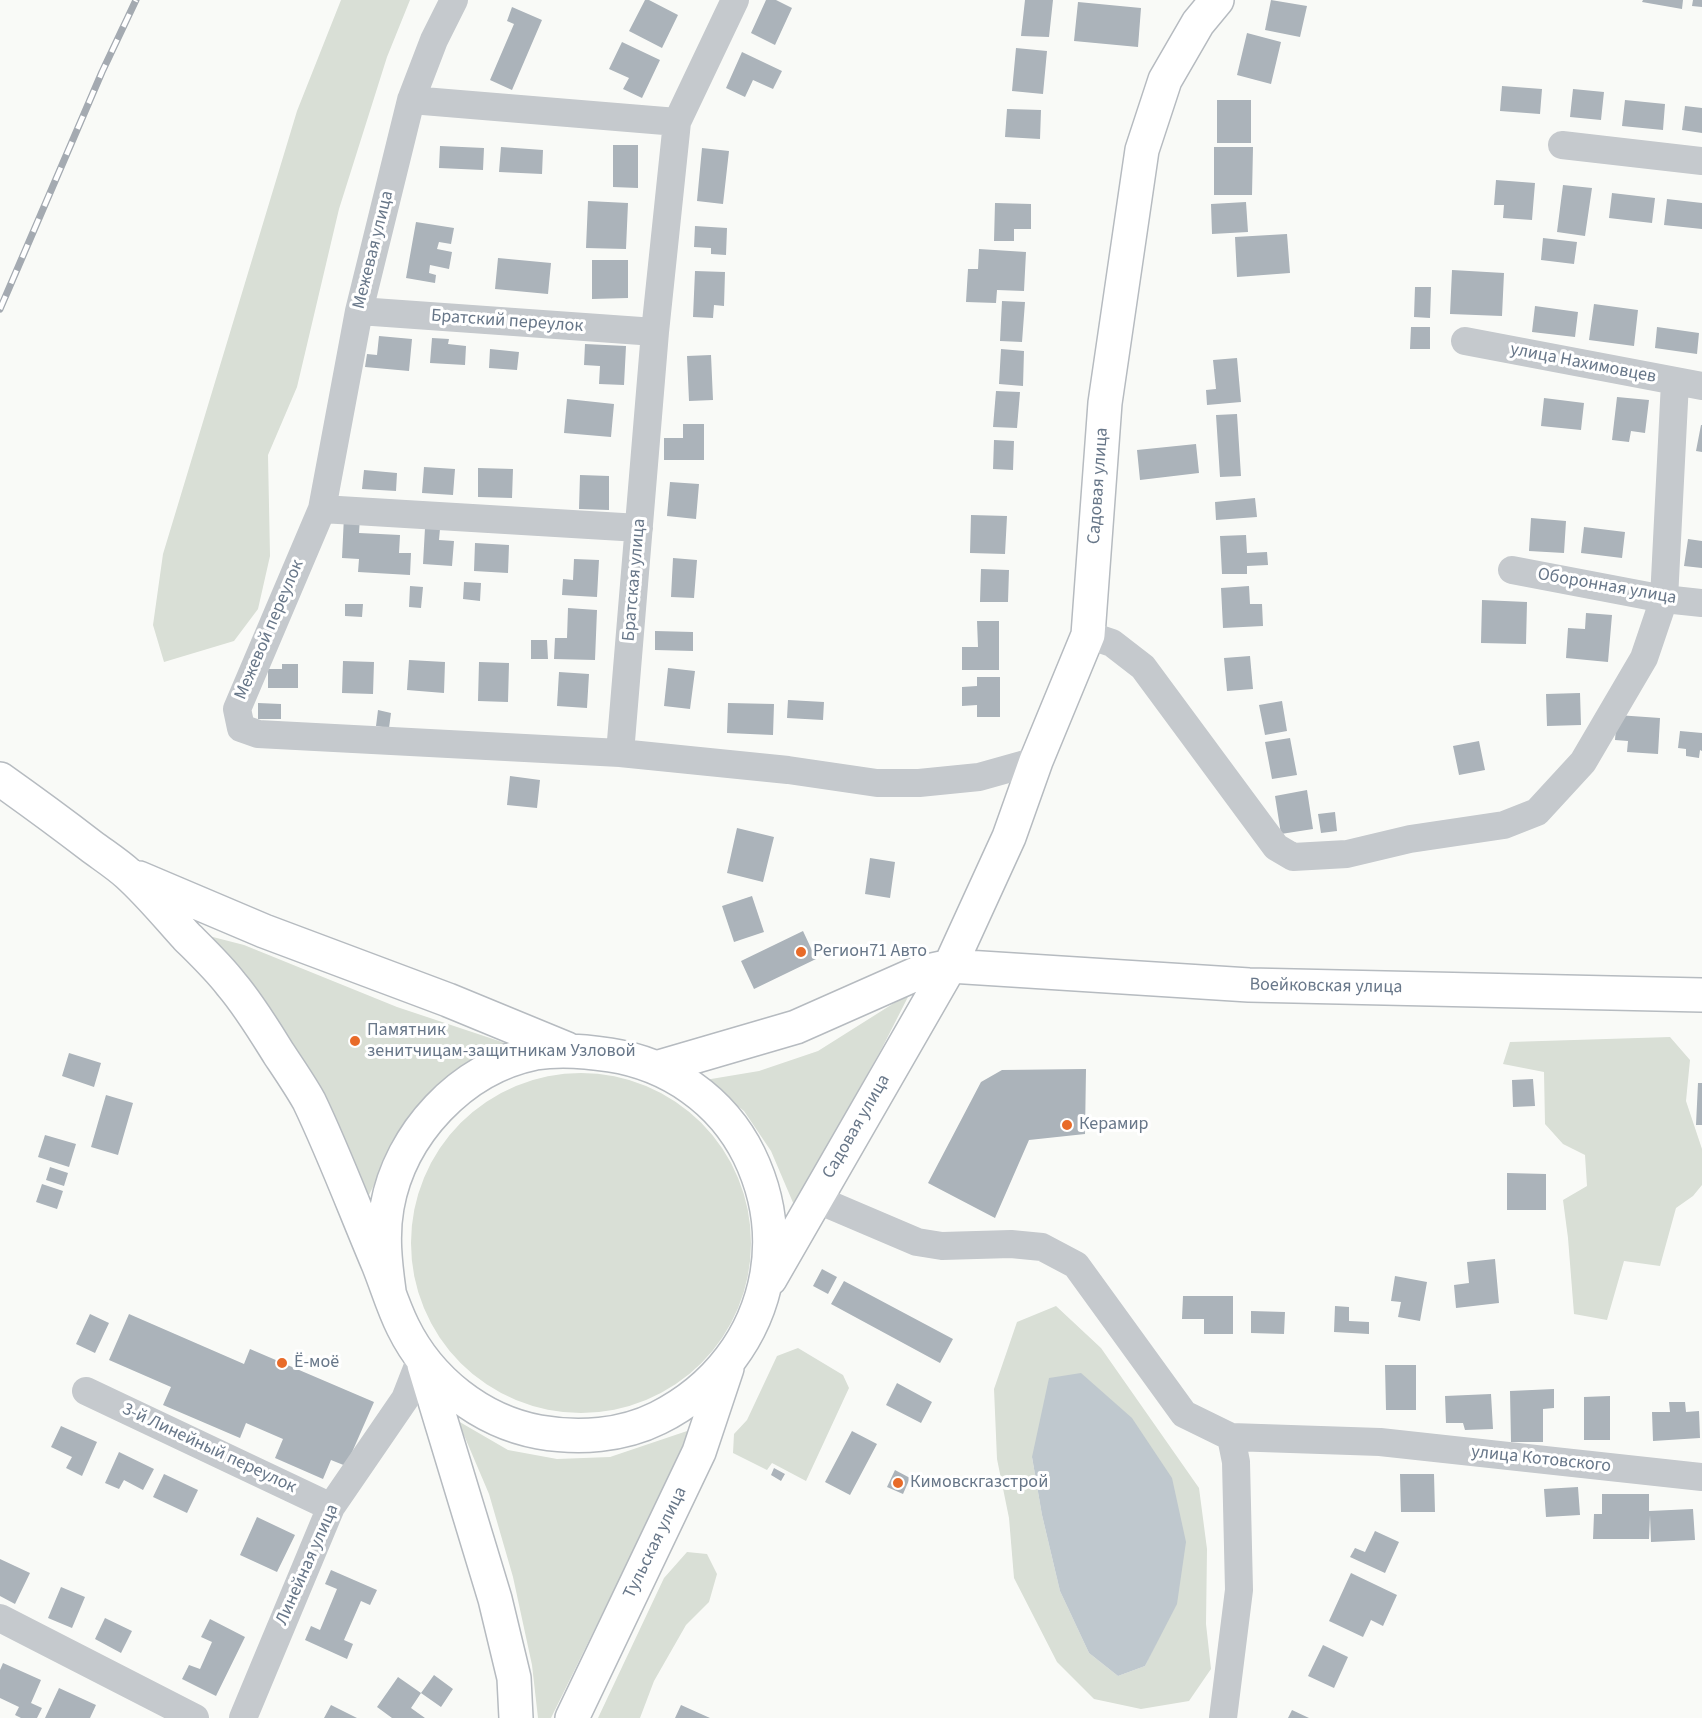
<!DOCTYPE html>
<html>
<head>
<meta charset="utf-8">
<style>
  body { margin:0 }
  canvas { display:block; background:#f9faf7 }
</style>
</head>
<body>
<canvas width="1702" height="1718"></canvas>
<script>
const c = document.querySelector('canvas').getContext('2d');
c.lineJoin = 'round';
function fill(path, color) {
  c.fillStyle = color;
  c.fill(path, 'evenodd');
}
function strokePath(path, color, width, dash) {
  c.strokeStyle = color;
  c.lineWidth = width;
  c.lineCap = dash ? 'butt' : 'round';
  c.setLineDash(dash || []);
  c.stroke(path);
}
function write(font, color, halo, rows, align = 'center') {
  c.font = font + ' "Source Sans 3",sans-serif';
  c.lineWidth = 6;
  c.setLineDash([]);
  c.textBaseline = 'middle';
  c.strokeStyle = halo;
  c.fillStyle = color;
  for (const [text, x, y, turn = 0] of rows) {
    c.save();
    c.translate(x, y);
    c.rotate((+turn || 0) * Math.PI / 180);
    c.textAlign = isNaN(turn) ? turn : align;
    if (halo) c.strokeText(text, 0, 0);
    c.fillText(text, 0, 0);
    c.restore();
  }
}
fill(new Path2D(`
  M341 0H410L387 57 339 209 297 387 268 455 270 556 258 609 234 641 164 662 153 625 163 554 297 111Z
  M209 936 244 945 397 1007 517 1047 399 1135 367 1199 336 1128 294 1046Z
  M910 993 882 1048 794 1205 771 1151 744 1111 705 1080 759 1071 818 1051Z
  M1670 1037 1690 1060 1686 1101 1702 1149V1185L1693 1196 1676 1208 1660 1266 1624 1261 1607 1320 1574 1314 1568 1238 1563 1200 1587 1186 1585 1155 1563 1144 1545 1124 1544 1072 1503 1064 1510 1042Z
  M411 1243a170 170 0 1 1 340 0a170 170 0 1 1-340 0Z
  M1056 1306 1101 1348 1199 1488 1207 1549 1206 1624 1211 1669 1189 1701 1141 1709 1094 1699 1057 1662 1014 1578 1009 1518 997 1459 994 1389 1017 1322ZM1032 1457 1158 1639 1145 1666 1118 1676 1089 1653 1060 1591 1042 1515Z
  M798 1348 843 1375 849 1388 806 1481 772 1463 767 1470 733 1453 734 1434 747 1420 777 1356Z
  M458 1421 508 1450 557 1459 610 1457 693 1429 551 1718H538L532 1665 513 1577 489 1494Z
  M687 1552 707 1554 717 1574 709 1602 686 1625 654 1681 640 1718H598L664 1578Z`), '#d9dfd6');
fill(new Path2D(`
  M1081 1373 1132 1418 1172 1478 1186 1542 1177 1604 1145 1666 1118 1676 1089 1653 1060 1591 1042 1515 1032 1457 1049 1378Z`), '#bfc8ce');
fill(new Path2D(`
  M645 0H649L678 15 662 48 629 31Z
  M766 0H776L792 8 775 45 751 33Z
  M1025 0H1053L1049 37 1021 36Z
  M1271 0 1307 6 1300 37 1265 30Z
  M1643 0H1683L1682 9 1642 2Z
  M1693 0H1702V7L1692 6Z
  M1078 2 1141 8 1138 47 1074 41Z
  M512 7 542 20 512 90 490 80 514 24 507 21Z
  M1247 33 1281 42 1271 84 1237 75Z
  M622 42 660 60 642 98 623 89 629 78 609 69Z
  M1016 48 1047 51 1043 94 1012 91Z
  M742 52 782 71 773 89 753 80 745 97 726 88Z
  M1502 86 1542 89 1540 114 1500 111Z
  M1573 89 1604 92 1601 120 1570 117Z
  M1217 100H1251V143H1217Z
  M1625 100 1665 104 1663 130 1622 126Z
  M1685 106 1702 108V133L1682 130Z
  M1007 109 1041 110 1040 139 1005 137Z
  M613 145H638V188L613 187Z
  M440 146 484 148 483 170 439 168Z
  M501 147 543 150 542 174 499 172Z
  M1214 147H1253L1252 195H1214Z
  M702 148 729 151 723 204 697 201Z
  M1496 180 1535 183 1532 220 1503 218 1504 205H1494Z
  M1563 185 1592 188 1585 236 1557 232Z
  M1612 193 1655 198 1652 223 1609 218Z
  M1667 199 1702 203V229L1664 225Z
  M588 201 628 203 626 249 586 248Z
  M1246 202 1248 232 1212 234 1211 204Z
  M995 203 1031 204V229H1014V241H994Z
  M416 222 454 228 451 244 439 242 437 249 452 252 449 269 430 265 429 273 436 275 435 283 406 278Z
  M695 226 727 228 726 255 711 254V248L694 247Z
  M1287 234 1290 273 1237 277 1235 237Z
  M1543 238 1577 242 1574 264 1541 260Z
  M979 249 1026 252 1024 291 997 290 996 303 966 302 968 269H978Z
  M498 258 551 263 548 294 495 289Z
  M592 260H628V298L592 299Z
  M1452 270 1504 273 1502 316 1450 314Z
  M695 271 725 272 724 306 714 305 713 318 693 317Z
  M1415 287H1431L1430 318 1414 317Z
  M1002 301 1025 302 1022 342 1000 341Z
  M1594 304 1638 310 1634 346 1589 340Z
  M1535 306 1578 312 1575 337 1532 332Z
  M1411 327H1430V349H1410Z
  M1657 327 1699 333 1697 354 1655 348Z
  M379 336 412 339 409 371 365 367 367 354 377 355Z
  M432 338 449 339 448 344 466 346 465 365 430 363Z
  M585 344 626 346 624 385 599 384 600 366 584 365Z
  M490 349 519 352 517 370 489 368Z
  M1001 349 1024 351 1023 386 999 384Z
  M711 355 713 400 689 401 687 356Z
  M1237 358 1241 402 1207 405 1206 390 1216 389 1213 360Z
  M996 391 1020 392 1017 428 993 427Z
  M1617 397 1649 400 1645 433 1631 431 1629 442 1612 440Z
  M1544 398 1584 403 1581 430 1541 426Z
  M567 399 614 404 611 437 564 433Z
  M1237 414 1241 476 1220 477 1216 415Z
  M683 424H704V460H664V438H683Z
  M1701 425H1702V452L1696 451Z
  M994 440 1014 441 1013 470 993 469Z
  M1196 444 1199 473 1140 480 1137 450Z
  M424 467 455 469 453 495 422 493Z
  M478 468 513 469 512 498 478 497Z
  M364 470 397 473 396 491 362 489Z
  M580 475 609 476V510L579 509Z
  M670 482 699 484 696 519 667 516Z
  M1255 498 1257 517 1216 520 1215 502Z
  M971 515 1007 516 1005 554 970 553Z
  M344 516 360 517 359 533 400 535 399 553H411L410 575 358 572 359 559 342 558Z
  M1531 518 1566 521 1564 553 1529 551Z
  M1584 527 1625 532 1622 558 1581 553Z
  M425 528 440 529 439 540 454 541 452 566 423 564Z
  M1246 535 1247 553 1267 552 1268 565 1247 566V574H1222L1220 536Z
  M1688 539 1702 541V568L1684 566Z
  M475 543 509 545 508 573 474 571Z
  M673 558 697 560 694 598 671 597Z
  M574 559 599 560 597 597 562 595 563 579 573 580Z
  M981 569 1009 570 1008 602H980Z
  M464 582 481 583 480 601 463 599Z
  M410 586 423 587 421 608 409 607Z
  M1249 586 1250 604H1262L1263 626 1223 628 1221 588Z
  M1482 600 1527 602 1526 644 1481 643Z
  M345 604H363L362 617 345 616Z
  M568 608 597 610 595 660 554 659 555 638H567Z
  M1586 613 1612 615 1608 662 1566 658 1568 628 1585 629Z
  M977 621H999V670H962V647H978Z
  M655 631 693 632V651L655 650Z
  M531 640H547L548 659H531Z
  M1250 656 1253 689 1227 691 1224 658Z
  M409 660 445 662 444 693 407 690Z
  M343 661 374 662 373 694 342 693Z
  M479 662 509 663 508 702 478 701Z
  M282 664H298V688H268V669H282Z
  M668 668 695 671 690 709 664 706Z
  M559 672 589 674 587 708 557 706Z
  M977 677H1000V717H977V705L962 706V687L977 686Z
  M1580 693 1581 725 1547 726 1546 694Z
  M788 700 824 702 823 720 787 718Z
  M1282 701 1287 731 1265 735 1259 705Z
  M258 703 281 704V719H258Z
  M728 703 774 704 773 735 727 733Z
  M378 710 391 713 389 728 376 726Z
  M1617 715 1660 718 1658 754 1627 752 1628 741 1615 740Z
  M1680 731 1702 733V751L1700 750 1699 758 1686 756V749L1678 748Z
  M1290 738 1297 775 1272 779 1265 742Z
  M1479 741 1485 770 1459 775 1453 746Z
  M510 776 540 780 537 808 507 805Z
  M1307 790 1313 829 1281 834 1275 796Z
  M1335 812 1337 831 1321 833 1318 814Z
  M737 828 774 837 763 882 727 873Z
  M870 858 895 862 890 898 865 894Z
  M752 896 764 932 734 942 722 906Z
  M803 931 816 959 754 989 741 961Z
  M69 1053 101 1063 94 1087 62 1076Z
  M1086 1069 1085 1134 1029 1140 995 1218 928 1183 981 1082 1002 1070Z
  M1533 1079 1535 1106 1513 1107 1512 1080Z
  M1698 1083H1702V1125H1696Z
  M106 1095 133 1103 118 1155 91 1147Z
  M45 1135 76 1144 69 1167 38 1157Z
  M50 1167 68 1173 64 1186 46 1180Z
  M1507 1173 1546 1174V1210H1507Z
  M42 1184 63 1191 57 1209 36 1202Z
  M1495 1259 1499 1303 1456 1308 1454 1285 1469 1283 1467 1262Z
  M822 1269 837 1277 828 1294 813 1286Z
  M1395 1276 1427 1282 1420 1321 1398 1317 1401 1302 1391 1301Z
  M844 1281 953 1339 940 1363 831 1304Z
  M1183 1296H1233V1334H1204V1319H1182Z
  M1335 1306 1349 1307V1321L1369 1322V1334L1334 1332Z
  M1251 1311 1285 1312 1284 1334 1251 1333Z
  M90 1314 109 1323 95 1353 76 1344Z
  M129 1314 244 1364 250 1349 374 1402 346 1466 331 1460 323 1479 275 1458 283 1439 246 1423 240 1438 163 1405 171 1387 109 1360Z
  M1385 1365H1416V1410H1386Z
  M897 1383 932 1402 921 1423 886 1405Z
  M1554 1389V1408L1543 1409V1442H1511L1510 1391Z
  M1491 1394 1493 1429 1465 1430 1463 1423H1446L1445 1396Z
  M1610 1396V1440H1584V1397Z
  M1669 1402H1685L1686 1412 1699 1411 1700 1438 1653 1441 1652 1412H1670Z
  M61 1426 97 1442 82 1476 66 1468 72 1457 51 1447Z
  M852 1431 877 1444 850 1495 825 1482Z
  M119 1452 154 1469 143 1490 124 1480 119 1489 105 1483Z
  M774 1468 785 1474 781 1481 771 1475Z
  M895 1470 910 1478 903 1494 887 1487Z
  M164 1474 198 1490 187 1513 153 1497Z
  M1400 1474H1434L1435 1512H1401Z
  M1578 1487 1580 1515 1546 1517 1544 1489Z
  M1602 1494H1649V1511L1693 1509 1695 1540 1651 1542 1650 1515 1649 1539H1593L1594 1514H1602Z
  M257 1517 295 1535 277 1572 240 1555Z
  M1375 1531 1399 1542 1385 1573 1350 1557 1355 1548 1365 1552Z
  M0 1559 30 1573 15 1604 0 1596Z
  M331 1570 377 1590 370 1605 361 1601 344 1640 353 1644 347 1659 305 1640 311 1626 320 1630 337 1589 325 1584Z
  M1351 1573 1397 1595 1383 1626 1371 1620 1363 1637 1329 1621Z
  M61 1587 85 1597 72 1628 48 1618Z
  M105 1618 132 1631 121 1653 95 1639Z
  M210 1619 245 1637 216 1696 182 1679 189 1665 200 1669 212 1642 201 1637Z
  M1323 1645 1348 1657 1334 1688 1308 1676Z
  M3 1663 41 1680 31 1703 42 1708 37 1718H21L15 1715 19 1707 0 1698V1670Z
  M434 1675 453 1689 441 1707 421 1693Z
  M398 1677 421 1693 411 1708 425 1718H392L377 1707Z
  M59 1688 96 1705 90 1718H45Z
  M331 1705 357 1718H324Z
  M681 1705 710 1718H675Z
  M1292 1710 1309 1718H1288Z`), '#abb3ba');
const major = new Path2D(`
  M0 779C31 801 61 823 91 846 103 855 117 864 128 874 149 893 167 915 186 936 201 951 218 967 231 984 249 1005 264 1030 279 1054 289 1069 300 1085 309 1101 334 1153 356 1212 379 1266 387 1286 393 1307 403 1327 429 1380 480 1421 539 1432 579 1439 622 1436 658 1418 716 1389 756 1337 767 1274 774 1232 767 1192 749 1155 722 1100 669 1064 610 1055 585 1051 560 1049 535 1053 461 1068 400 1134 387 1207 382 1235 385 1262 389 1291
  M139 878 264 931 448 1000 567 1049
  M659 1067 796 1027 918 973 950 966 1249 985 1702 995
  M770 1279 950 966 1009 837 1036 761 1088 635 1105 403 1142 150 1165 80 1198 23 1217 0
  M424 1365 495 1599 514 1678 516 1718
  M572 1718 699 1452 727 1368`);
strokePath(major, '#b6bbc0', 36);
strokePath(new Path2D(`
  M735 0 677 122 655 332 620 753 788 770 877 783H919L979 777 1036 761
  M411 100 677 122
  M1562 145 1702 161
  M359 311 655 332
  M1465 341 1702 386
  M322 509 359 311 411 100 434 40 454 0
  M1512 570 1664 599 1702 603
  M1088 635 1112 643 1143 667 1276 847 1293 857 1347 854 1410 839 1504 825 1537 812 1583 762 1644 658 1664 599 1675 382
  M620 753 258 734 241 728 237 709 322 509 639 528
  M816 1199 917 1242 942 1246 1011 1244 1042 1247 1076 1265 1184 1414 1231 1437 1236 1462 1239 1590 1223 1718
  M86 1391 331 1507
  M1231 1437 1380 1442 1702 1477
  M0 1618 195 1718
  M243 1718 331 1507 405 1399 421 1358`), '#c5c9cd', 28);
strokePath(major, '#fff', 33);
const rail = new Path2D(`
  M0 309 102 72 136 0`);
strokePath(rail, '#a4aab1', 7);
strokePath(rail, '#fff', 4.5, [14]);
for (const [x, y, r, color] of [
  [801,952,6,"#e86b29"],
  [355,1041,6,"#e86b29"],
  [1067,1125,6,"#e86b29"],
  [282,1363,6,"#e86b29"],
  [898,1483,6,"#e86b29"]
]) {
  const dot = new Path2D();
  dot.arc(x, y, r, 0, 2 * Math.PI);
  c.fillStyle = color;
  c.fill(dot);
  strokePath(dot, '#fff', 2);
}
write('18px', '#687789', '#fff', [
  ["Межевая улица",374,250,-76],
  ["Братский переулок",507,322,4],
  ["улица Нахимовцев",1583,364,11],
  ["Садовая улица",1099,486,-86],
  ["Братская улица",635,580,-85],
  ["Оборонная улица",1607,587,10],
  ["Межевой переулок",270,630,-67],
  ["Воейковская улица",1326,987,1],
  ["Садовая улица",857,1127,-60],
  ["3-й Линейный переулок",209,1449,25],
  ["улица Котовского",1541,1460,6],
  ["Тульская улица",656,1543,-64],
  ["Линейная улица",308,1565,-66]
]);
write('18px', '#687789', '#fff', [
  ["Регион71 Авто",813,952],
  ["Памятник",367,1031],
  ["зенитчицам-защитникам Узловой",367,1052],
  ["Керамир",1079,1125],
  ["Ё-моё",294,1363],
  ["Кимовскгазстрой",910,1483]
], 'left');
</script>
</body>
</html>
